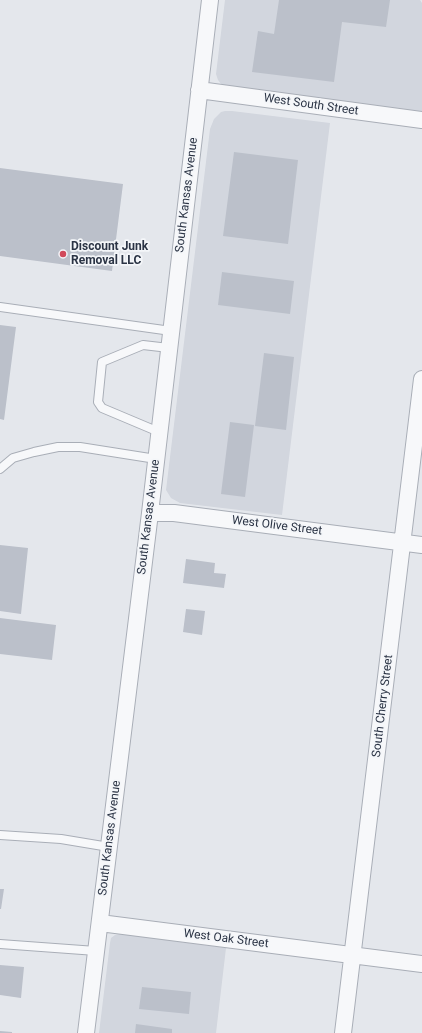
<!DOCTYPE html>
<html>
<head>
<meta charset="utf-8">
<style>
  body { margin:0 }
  canvas { display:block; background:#e4e7ec }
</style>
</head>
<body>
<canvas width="422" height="1033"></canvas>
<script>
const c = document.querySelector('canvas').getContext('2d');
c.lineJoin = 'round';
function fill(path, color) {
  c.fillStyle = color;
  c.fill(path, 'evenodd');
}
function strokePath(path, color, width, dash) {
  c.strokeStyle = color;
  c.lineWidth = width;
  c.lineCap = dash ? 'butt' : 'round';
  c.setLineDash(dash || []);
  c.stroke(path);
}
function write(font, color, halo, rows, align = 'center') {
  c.font = font + ' Roboto,sans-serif';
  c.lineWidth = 3.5;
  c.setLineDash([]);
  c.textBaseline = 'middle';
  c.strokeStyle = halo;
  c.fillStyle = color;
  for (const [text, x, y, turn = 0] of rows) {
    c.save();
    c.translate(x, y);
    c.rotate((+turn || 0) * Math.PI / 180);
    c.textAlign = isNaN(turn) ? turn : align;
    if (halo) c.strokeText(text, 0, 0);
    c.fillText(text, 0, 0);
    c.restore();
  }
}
fill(new Path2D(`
  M225 0H420L422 3V115L225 89 218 80 216 74Z
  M225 111H232L330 123 282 515 180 503 171 498 166 490 210 129 214 119 221 112Z
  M121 934 226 948 216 1033H99L110 943 111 938 115 935Z`), '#d2d6de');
fill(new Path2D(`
  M279 0H390L386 27 342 22 334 82 252 72 258 31 274 34Z
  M234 152 298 160 288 244 223 236Z
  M0 168 123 184 112 271 0 256Z
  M222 272 294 281 290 314 218 305Z
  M0 325 16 327 4 420 0 419Z
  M264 353 294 357 286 430 255 426Z
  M230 422 254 425 245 497 221 494Z
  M0 545 28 548 21 614 0 611Z
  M186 559 215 563 214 573 226 574 224 588 183 583Z
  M186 609 205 611 202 635 183 632Z
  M0 618 56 625 52 660 0 654Z
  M0 889H4L1 909H0Z
  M0 965 24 967 21 998 0 995Z
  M142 987 191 992 189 1014 139 1009Z
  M136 1024 172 1029V1033H135Z
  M0 1031 12 1032V1033H0Z`), '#bbc0ca');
const service = new Path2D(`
  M0 307 171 331
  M159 432 102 408 98 402 102 362 143 345 169 348
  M0 469 13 458 34 452 58 447H80L156 459
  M0 835 61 839 109 847
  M0 944 96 951`);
const minor = new Path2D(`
  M199 90 422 120
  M150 513H174L422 545
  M100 923 422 964
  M86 1033 150 513 210 0
  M343 1033 422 379`);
strokePath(service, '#a9aeb7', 10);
strokePath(minor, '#a9aeb7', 18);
strokePath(service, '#f7f8fa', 8);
strokePath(minor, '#f7f8fa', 16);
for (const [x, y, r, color] of [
  [63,254,4,"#d1495b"]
]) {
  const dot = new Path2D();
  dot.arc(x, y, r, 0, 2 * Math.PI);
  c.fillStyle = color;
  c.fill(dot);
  strokePath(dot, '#f4f6f9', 1.5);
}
write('12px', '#2b3445', '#f4f6f9', [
  ["West South Street",311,105,8],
  ["South Kansas Avenue",187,195,-83],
  ["South Kansas Avenue",149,517,-83],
  ["West Olive Street",277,526,7],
  ["South Cherry Street",383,706,-83],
  ["South Kansas Avenue",110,838,-83],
  ["West Oak Street",226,939,7]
]);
write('bold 12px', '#2b3445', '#f4f6f9', [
  ["Discount Junk",71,247],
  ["Removal LLC",71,261]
], 'left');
</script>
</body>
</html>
